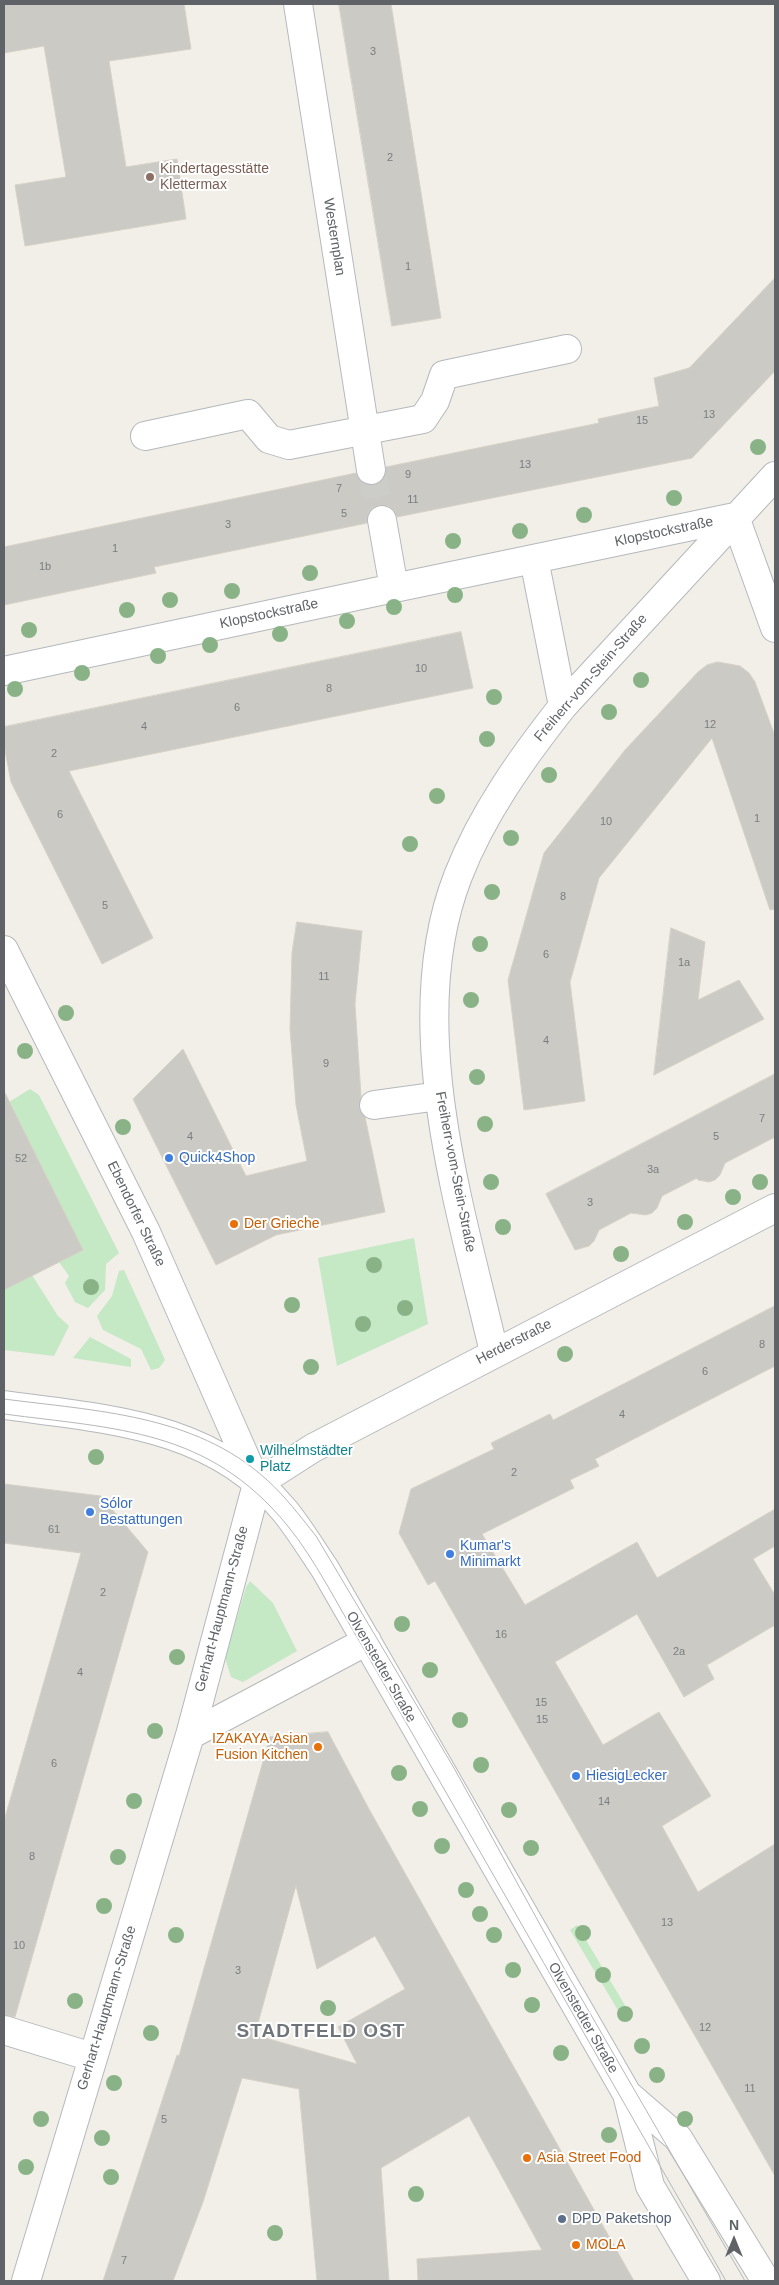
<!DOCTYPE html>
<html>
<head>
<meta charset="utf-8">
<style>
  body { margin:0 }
  #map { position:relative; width:779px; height:2285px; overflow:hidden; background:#f1efe8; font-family:Helvetica,sans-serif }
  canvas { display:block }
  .frame { position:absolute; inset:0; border:5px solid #5f6368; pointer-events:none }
  .north { position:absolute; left:709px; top:2215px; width:50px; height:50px; -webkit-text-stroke:4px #fff; paint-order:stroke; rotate:0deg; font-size:14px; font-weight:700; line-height:20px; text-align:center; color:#5f6368 }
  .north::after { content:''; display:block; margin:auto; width:18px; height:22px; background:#5f6368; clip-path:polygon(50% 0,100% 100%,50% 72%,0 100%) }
</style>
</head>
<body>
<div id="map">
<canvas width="779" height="2285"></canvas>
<div class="frame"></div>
<div class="north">N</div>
</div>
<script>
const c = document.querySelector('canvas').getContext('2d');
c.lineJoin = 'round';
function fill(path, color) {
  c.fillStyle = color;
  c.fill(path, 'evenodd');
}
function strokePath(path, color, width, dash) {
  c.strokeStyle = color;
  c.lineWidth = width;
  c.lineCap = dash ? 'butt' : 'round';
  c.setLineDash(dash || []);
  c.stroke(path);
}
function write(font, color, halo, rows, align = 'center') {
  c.font = font + ' Helvetica,sans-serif';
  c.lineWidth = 4;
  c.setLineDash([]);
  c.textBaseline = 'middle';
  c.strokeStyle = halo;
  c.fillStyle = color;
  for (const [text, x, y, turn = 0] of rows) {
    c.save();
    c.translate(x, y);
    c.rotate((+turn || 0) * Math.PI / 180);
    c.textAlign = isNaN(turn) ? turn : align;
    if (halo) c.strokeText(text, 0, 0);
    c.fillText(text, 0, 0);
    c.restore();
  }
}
fill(new Path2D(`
  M30 1089 39 1095 119 1253 106 1264 105 1290 88 1308 75 1302 65 1283 69 1276 59 1262 82 1250 9 1102Z
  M414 1238 428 1324 337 1366 318 1258Z
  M124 1270 165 1360 159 1368 151 1370 141 1349 103 1330 97 1316 112 1296 119 1271Z
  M32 1275 58 1316 69 1326 54 1356 4 1350V1290Z
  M90 1337 131 1359V1367L73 1358Z
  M250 1581 273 1603 297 1651 243 1682 231 1677 225 1658 246 1587Z
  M577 1925 629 2012 625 2022 570 1930Z`), '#c5e8c5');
const building = new Path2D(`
  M4 4H184L191 49 109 61 126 167 177 159 186 219 25 246 15 185 66 177 44 46 4 53Z
  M339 4H391L441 318 392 326Z
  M775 278V371L692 458 397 517 394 510 388 506 379 505 372 508 368 514 367 523 154 567 156 573 4 605V547L356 473 359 479 365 484 374 485 380 482 385 476 386 467 599 423 598 419 659 406 654 378 689 368Z
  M461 632 473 688 69 771 153 938 102 964 11 782 4 745V727Z
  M718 662 740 666 749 673 755 682 775 736V909L770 910 712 738 599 878 570 982 585 1101 524 1110 508 980 544 853 625 750 698 672 707 665Z
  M297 922 362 931 355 1004 361 1096 359 1107 365 1117 385 1212 276 1235 216 1265 133 1099 183 1049 246 1176 307 1161 296 1105 290 1029 292 953Z
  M671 928 705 942 698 1000 739 980 764 1019 654 1075Z
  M775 1074V1137L725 1163 720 1175 715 1180 709 1182 698 1180 697 1178 662 1196 657 1208 652 1213 646 1215 631 1213 599 1230 594 1241 589 1246 575 1250 546 1194Z
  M4 1091 83 1250 4 1290Z
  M775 1306V1366L595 1459 599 1466 570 1480 574 1488 482 1534 525 1605 637 1542 657 1578 775 1509V1546L753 1559 775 1595V1625L707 1665 714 1679 684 1697 637 1614 555 1662 603 1745 659 1712 711 1796 662 1826 698 1892 775 1844V2176L435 1581 428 1585 399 1533 411 1489 494 1449 491 1443 550 1414 553 1420Z
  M4 1484 101 1496 148 1552 15 2017 4 2015V1821L81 1553 4 1543Z
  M328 1732 369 1809 634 2281H418L417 2259 542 2250 469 2116 381 2168 389 2281H317L299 2089 242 2078 203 2202 173 2281H103L177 2055 179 2056 270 1737ZM296 1886 317 1969 375 1936 405 1989 338 2027 357 2064 255 2035Z`);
fill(building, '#cccac5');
strokePath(building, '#d6d1c6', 1);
strokePath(new Path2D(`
  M371 470 382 520`), '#ccccc8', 28, [28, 14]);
const minor = new Path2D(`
  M298 4 371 470
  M145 436 248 414 269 439 289 445 423 419 435 401 444 375 567 349
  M382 520 394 588
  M534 559 563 706
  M4 671 394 588 735 517 775 628
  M4 950 146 1232 256 1482
  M374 1105 439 1096
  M494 1352C460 1206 401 1022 458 876 482 814 522 758 563 706L775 476
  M4 1405C106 1419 213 1424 284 1510 299 1528 312 1550 325 1569L627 2094 650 2186 706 2281
  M257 1484 313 1448 775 1208
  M190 1735 367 1641
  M4 2030 92 2057
  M627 2094 678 2138 766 2281
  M26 2281 190 1735 257 1484`);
strokePath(minor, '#b5b8bc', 30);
strokePath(minor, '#fff', 28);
strokePath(new Path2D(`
  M4 1399C95 1411 194 1414 266 1479 285 1496 300 1516 316 1536L454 1768 565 1970 745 2281
  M4 1414C117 1429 208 1429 287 1525 315 1559 338 1606 361 1644L726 2281`), '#b6b7b8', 1);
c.fillStyle = '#89b387';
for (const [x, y] of [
  [758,447],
  [674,498],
  [584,515],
  [520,531],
  [453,541],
  [310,573],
  [232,591],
  [455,595],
  [170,600],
  [394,607],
  [127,610],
  [347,621],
  [29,630],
  [280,634],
  [210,645],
  [158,656],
  [82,673],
  [641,680],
  [15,689],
  [494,697],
  [609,712],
  [487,739],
  [549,775],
  [437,796],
  [511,838],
  [410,844],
  [492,892],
  [480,944],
  [471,1000],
  [66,1013],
  [25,1051],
  [477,1077],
  [485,1124],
  [123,1127],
  [491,1182],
  [760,1182],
  [733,1197],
  [685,1222],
  [503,1227],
  [621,1254],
  [374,1265],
  [91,1287],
  [292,1305],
  [405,1308],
  [363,1324],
  [565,1354],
  [311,1367],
  [96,1457],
  [402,1624],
  [177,1657],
  [430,1670],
  [460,1720],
  [155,1731],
  [481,1765],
  [399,1773],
  [134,1801],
  [420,1809],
  [509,1810],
  [442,1846],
  [531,1848],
  [118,1857],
  [466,1890],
  [104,1906],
  [480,1914],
  [583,1933],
  [176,1935],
  [494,1935],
  [513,1970],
  [603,1975],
  [75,2001],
  [532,2005],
  [328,2008],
  [625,2014],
  [151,2033],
  [642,2046],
  [561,2053],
  [657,2075],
  [114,2083],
  [41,2119],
  [685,2119],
  [609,2135],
  [102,2138],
  [26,2167],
  [111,2177],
  [416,2194],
  [275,2233]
]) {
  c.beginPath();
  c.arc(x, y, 8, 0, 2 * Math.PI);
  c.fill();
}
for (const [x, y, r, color] of [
  [150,177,5,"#8d6e63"],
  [169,1158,5,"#3f7fe0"],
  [234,1224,5,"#e8710a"],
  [250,1459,5,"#0f9aa8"],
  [90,1512,5,"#3f7fe0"],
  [450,1554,5,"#3f7fe0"],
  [318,1747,5,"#e8710a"],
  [576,1776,5,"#3f7fe0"],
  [527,2158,5,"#e8710a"],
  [562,2219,5,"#5c6f8a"],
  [576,2245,5,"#e8710a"]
]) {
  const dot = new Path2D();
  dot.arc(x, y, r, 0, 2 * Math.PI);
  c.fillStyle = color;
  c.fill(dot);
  strokePath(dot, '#fff', 2);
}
write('11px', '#7a7d7f', null, [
  ["3",373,52],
  ["2",390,158],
  ["1",408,267],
  ["13",709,415],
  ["15",642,421],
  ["13",525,465],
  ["9",408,475],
  ["7",339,489],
  ["11",413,500],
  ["5",344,514],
  ["3",228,525],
  ["1",115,549],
  ["1b",45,567],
  ["10",421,669],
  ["8",329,689],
  ["6",237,708],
  ["12",710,725],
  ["4",144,727],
  ["2",54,754],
  ["6",60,815],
  ["1",757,819],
  ["10",606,822],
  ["8",563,897],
  ["5",105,906],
  ["6",546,955],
  ["1a",684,963],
  ["11",324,977],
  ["4",546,1041],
  ["9",326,1064],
  ["7",762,1119],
  ["4",190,1137],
  ["5",716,1137],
  ["52",21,1159],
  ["3a",653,1170],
  ["3",590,1203],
  ["8",762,1345],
  ["6",705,1372],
  ["4",622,1415],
  ["2",514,1473],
  ["61",54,1530],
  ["2",103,1593],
  ["16",501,1635],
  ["2a",679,1652],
  ["4",80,1673],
  ["15",541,1703],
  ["15",542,1720],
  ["6",54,1764],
  ["14",604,1802],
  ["8",32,1857],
  ["13",667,1923],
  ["10",19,1946],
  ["3",238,1971],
  ["12",705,2028],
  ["11",750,2089],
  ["5",164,2120],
  ["7",124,2261]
]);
write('14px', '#785e54', '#fff', [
  ["Kindertagesstätte",160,169],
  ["Klettermax",160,185]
], 'left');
write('14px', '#5f6368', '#fff', [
  ["Westernplan",334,237,81],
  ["Klopstockstraße",664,532,-12],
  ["Klopstockstraße",269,614,-12],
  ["Freiherr-vom-Stein-Straße",591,678,-49],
  ["Freiherr-vom-Stein-Straße",455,1172,79],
  ["Ebendorfer Straße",136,1214,64],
  ["Herderstraße",514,1342,-27],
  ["Gerhart-Hauptmann-Straße",222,1609,-75],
  ["Olvenstedter Straße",381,1667,60],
  ["Gerhart-Hauptmann-Straße",107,2008,-73],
  ["Olvenstedter Straße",583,2018,60]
]);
write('14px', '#366cbe', '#fff', [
  ["Quick4Shop",179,1158],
  ["Sólor",100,1504],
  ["Bestattungen",100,1520],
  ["Kumar's",460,1546],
  ["Minimarkt",460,1562],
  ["HiesigLecker",586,1776]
], 'left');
write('14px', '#c56008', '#fff', [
  ["Der Grieche",244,1224],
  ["IZAKAYA Asian",308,1739,"right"],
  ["Fusion Kitchen",308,1755,"right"],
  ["Asia Street Food",537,2158],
  ["MOLA",586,2245]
], 'left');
write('14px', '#0d838f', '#fff', [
  ["Wilhelmstädter",260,1451],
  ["Platz",260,1467]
], 'left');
write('14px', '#4e5e75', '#fff', [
  ["DPD Paketshop",572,2219]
], 'left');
c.letterSpacing = '1px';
write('bold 19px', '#70757a', '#fff', [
  ["STADTFELD OST",321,2032]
]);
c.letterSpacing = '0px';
</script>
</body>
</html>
